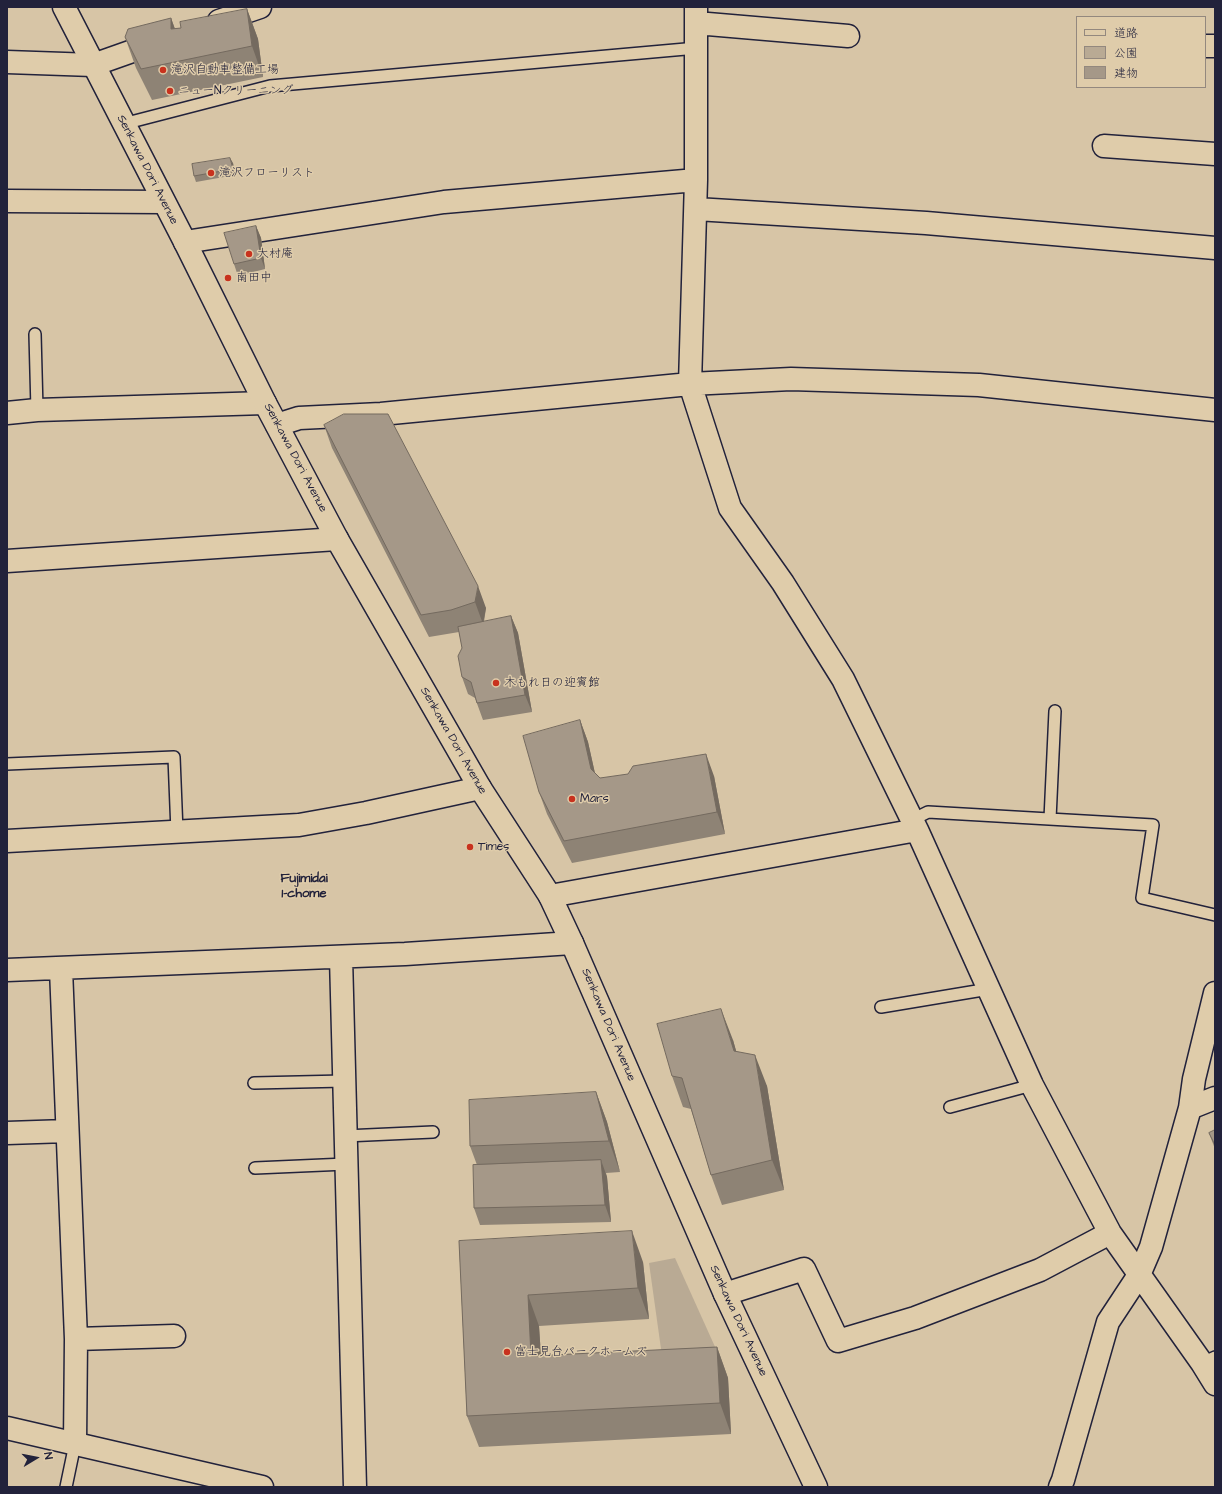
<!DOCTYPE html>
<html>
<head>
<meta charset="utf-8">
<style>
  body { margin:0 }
  #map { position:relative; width:1222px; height:1494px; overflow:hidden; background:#d7c5a6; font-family:"Architects Daughter","Klee One",sans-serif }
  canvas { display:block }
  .frame { position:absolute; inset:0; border:8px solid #22223b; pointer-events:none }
  .legend { position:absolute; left:1076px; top:16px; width:130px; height:72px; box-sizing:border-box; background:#dfccaa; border:1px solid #93887e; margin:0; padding:5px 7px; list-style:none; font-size:12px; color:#22223b }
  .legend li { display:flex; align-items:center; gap:8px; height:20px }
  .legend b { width:20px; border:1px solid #93887e }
  .north { position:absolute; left:16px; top:1438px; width:40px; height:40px; -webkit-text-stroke:3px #dfccaa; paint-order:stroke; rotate:80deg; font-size:11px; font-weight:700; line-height:16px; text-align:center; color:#22223b }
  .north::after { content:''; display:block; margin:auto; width:14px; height:18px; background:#22223b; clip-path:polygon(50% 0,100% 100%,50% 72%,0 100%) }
</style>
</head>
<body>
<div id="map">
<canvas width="1222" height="1494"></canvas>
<div class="frame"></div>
<ul class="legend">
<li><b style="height:5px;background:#dfccaa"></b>道路</li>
<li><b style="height:11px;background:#b9aa94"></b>公園</li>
<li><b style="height:11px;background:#a59888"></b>建物</li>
</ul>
<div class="north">N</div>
</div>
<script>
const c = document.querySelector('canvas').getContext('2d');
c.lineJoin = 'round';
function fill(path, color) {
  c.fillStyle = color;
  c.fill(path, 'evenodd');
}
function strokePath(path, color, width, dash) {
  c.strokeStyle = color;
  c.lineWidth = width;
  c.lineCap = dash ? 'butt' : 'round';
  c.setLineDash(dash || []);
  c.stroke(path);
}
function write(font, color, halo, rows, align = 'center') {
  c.font = font + ' "Architects Daughter","Klee One",sans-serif';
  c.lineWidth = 3;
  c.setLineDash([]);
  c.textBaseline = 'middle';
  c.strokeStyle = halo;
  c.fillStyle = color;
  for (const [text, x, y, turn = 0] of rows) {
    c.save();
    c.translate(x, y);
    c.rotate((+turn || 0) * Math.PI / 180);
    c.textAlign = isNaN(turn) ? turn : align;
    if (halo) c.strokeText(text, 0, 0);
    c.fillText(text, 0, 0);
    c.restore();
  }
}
fill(new Path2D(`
  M675 1258 716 1349 662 1356 649 1263Z`), '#b9aa94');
const lane = new Path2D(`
  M123 124 270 86 697 48
  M35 334 37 410
  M7 764 174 757 177 832
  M1050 819 1055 711
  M912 820 928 812 1153 825 1142 898 1215 915
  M881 1007 989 989
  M254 1083 344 1081
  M950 1107 1032 1085
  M345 1136 433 1132
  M255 1168 346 1164
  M1202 1363 1215 1357
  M66 1487 75 1444`);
const street = new Path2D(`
  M696 7V180L690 384 730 508 783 583 843 679 917 830 1032 1085 1110 1233 1202 1363 1215 1384
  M219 21 260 7
  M696 23 848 36
  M1205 46H1215
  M7 62 93 65 158 42
  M1104 146 1215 154
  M7 201 163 202
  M696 209 926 223 1215 248
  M185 242 444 202 696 180
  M7 413 37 410 265 403
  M277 425 299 418 381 414 690 384 791 379 979 385 1215 410
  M7 561 337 539
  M7 841 299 825 366 813 480 788
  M550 896 917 830
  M341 957 355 1487
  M61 969 76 1339 75 1444
  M7 970 405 954 572 943
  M1190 1108 1215 1098
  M7 1133 67 1131
  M725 1294 804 1269 838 1341 915 1318 1040 1270 1110 1233
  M76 1339 174 1336
  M7 1428 262 1487
  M1060 1487 1063 1480 1108 1322 1139 1275 1151 1247 1190 1108 1194 1079 1215 993`);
const secondary = new Path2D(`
  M64 7 185 242 265 403 337 539 480 788 550 896 572 943 725 1294 816 1487`);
strokePath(lane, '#22223b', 14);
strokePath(street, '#22223b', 25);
strokePath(secondary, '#22223b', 25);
strokePath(lane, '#dfccaa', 11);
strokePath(street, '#dfccaa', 22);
strokePath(secondary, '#dfccaa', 22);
fill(new Path2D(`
  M247 9 258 39 263 77 152 100 136 68 125 37 171 18 175 29 181 28Z
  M233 163 235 175 196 182 194 176Z
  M256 226 261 238 265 269 238 276 234 264Z
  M324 425 486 608 484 622 511 616 518 633 532 712 483 720 475 698 468 694 462 677V648L459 632 429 637 332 448Z
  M580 720 588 742 595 774 600 778 714 776 725 834 572 863 547 814 539 792Z
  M733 1040 736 1051 767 1086 784 1190 722 1205 711 1175 691 1109 683 1107 672 1076Z
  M596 1092 607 1122 620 1172 606 1173 607 1177 611 1222 480 1225 474 1208 477 1165 470 1146Z
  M1215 1130V1149L1209 1133Z
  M459 1241 643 1262 649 1319 539 1326 541 1356 717 1347 728 1378 731 1434 479 1447 467 1416Z`), '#8e8375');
fill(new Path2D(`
  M247 9 258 39 263 77 252 46Z
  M171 18 182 49 171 29Z
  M230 158 233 163 235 175 233 169Z
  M256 226 261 238 265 269 261 258Z
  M478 586 486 608 483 624 475 602Z
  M511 616 518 633 532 712 525 695Z
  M580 720 588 742 599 791 591 769Z
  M706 754 714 776 725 834 717 812Z
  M721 1009 733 1040 745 1082 734 1051Z
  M755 1055 767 1086 784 1190 772 1160Z
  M596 1092 607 1122 620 1172 609 1141Z
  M601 1160 607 1177 611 1222 605 1205Z
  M632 1231 643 1262 649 1319 638 1288Z
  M528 1295 539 1326 543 1387 531 1356Z
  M717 1347 728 1378 731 1434 720 1403Z`), '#746a5f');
const building = new Path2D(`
  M247 9 252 46 141 69 125 37 128 29 171 18V29L181 28 180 22Z
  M230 158 233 169 194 176 192 164Z
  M256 226 261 258 234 264 224 233Z
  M344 414H388L478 586 475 602 451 610 421 615 324 425Z
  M511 616 525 695 477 703 471 682 462 677 458 656 462 648 458 627Z
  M580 720 591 769 600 778 628 774 633 766 706 754 717 812 564 841 539 792 523 736Z
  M721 1009 734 1051 755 1055 772 1160 711 1175 682 1078 672 1076 657 1024Z
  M596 1092 609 1141 470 1146 469 1100Z
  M1215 1130V1145L1209 1133Z
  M601 1160 605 1205 474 1208 473 1165Z
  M632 1231 638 1288 528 1295 531 1356 717 1347 720 1403 467 1416 459 1241Z`);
fill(building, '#a59888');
strokePath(building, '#746a5f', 1);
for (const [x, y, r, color] of [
  [163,70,4,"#c8321e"],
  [170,91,4,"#c8321e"],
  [211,173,4,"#c8321e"],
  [249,254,4,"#c8321e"],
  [228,278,4,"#c8321e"],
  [496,683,4,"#c8321e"],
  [572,799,4,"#c8321e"],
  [470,847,4,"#c8321e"],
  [507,1352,4,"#c8321e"]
]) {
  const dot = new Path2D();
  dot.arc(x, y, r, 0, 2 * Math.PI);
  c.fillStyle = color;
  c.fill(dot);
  strokePath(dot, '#dfccaa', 1.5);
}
write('12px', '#22223b', '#dfccaa', [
  ["滝沢自動車整備工場",171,70],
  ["ニューNクリーニング",178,91],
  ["滝沢フローリスト",219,173],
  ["大村庵",257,254],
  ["南田中",236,278],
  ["木もれ日の迎賓館",504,683],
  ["Mars",580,799],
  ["Times",478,847],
  ["富士見台パークホームズ",515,1352]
], 'left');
write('12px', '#22223b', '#dfccaa', [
  ["Senkawa Dori Avenue",147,170,63],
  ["Senkawa Dori Avenue",295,458,62],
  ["Senkawa Dori Avenue",453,741,60],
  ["Senkawa Dori Avenue",608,1025,67],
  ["Senkawa Dori Avenue",738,1321,65]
]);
write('bold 13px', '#22223b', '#dfccaa', [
  ["Fujimidai",304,879],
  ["1-chome",304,894]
]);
</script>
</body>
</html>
